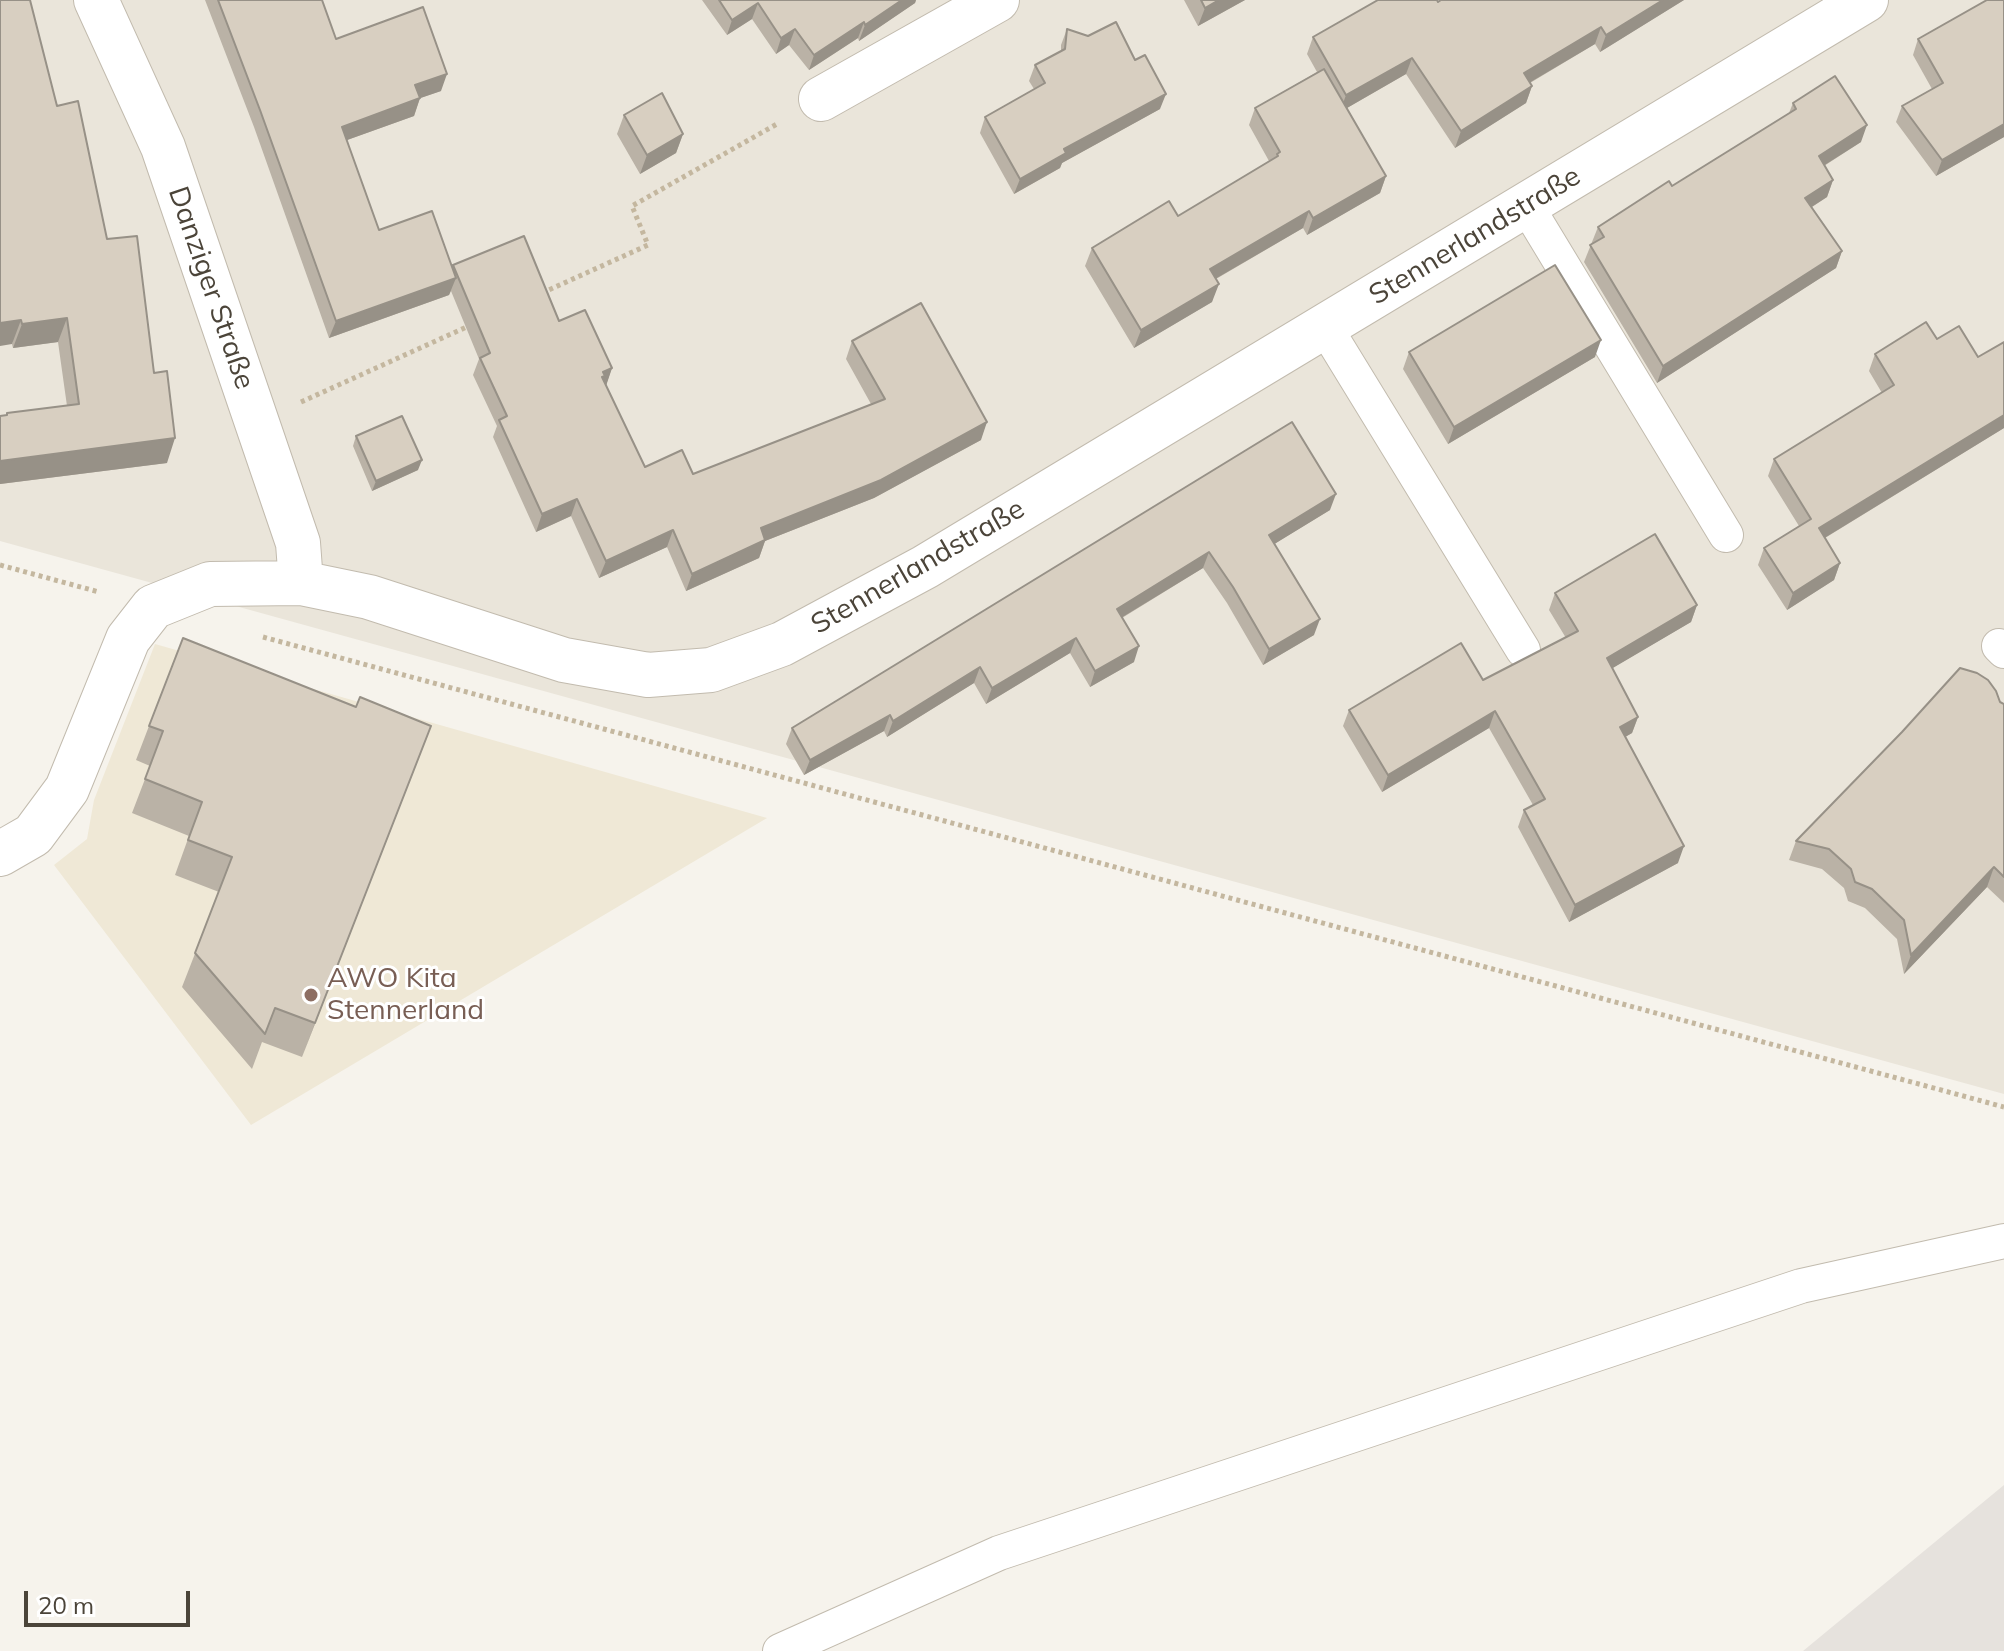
<!DOCTYPE html>
<html>
<head>
<meta charset="utf-8">
<style>
  body { margin:0 }
  #map { position:relative; width:2004px; height:1651px; overflow:hidden; background:#f6f3ec; font-family:Mulish,sans-serif }
  canvas { display:block }
  .scale { position:absolute; left:24px; top:1591px; width:166px; height:36px; box-sizing:border-box; border:4px solid #4b4439; border-top:0; padding-left:10px; font-size:24px; line-height:28px; white-space:nowrap; color:#4b4439; -webkit-text-stroke:6px #fff; paint-order:stroke }
</style>
</head>
<body>
<div id="map">
<canvas width="2004" height="1651"></canvas>
<div class="scale">20 m</div>
</div>
<script>
const c = document.querySelector('canvas').getContext('2d');
c.lineJoin = 'round';
function fill(path, color) {
  c.fillStyle = color;
  c.fill(path, 'evenodd');
}
function strokePath(path, color, width, dash) {
  c.strokeStyle = color;
  c.lineWidth = width;
  c.lineCap = dash ? 'butt' : 'round';
  c.setLineDash(dash || []);
  c.stroke(path);
}
function write(font, color, halo, rows, align = 'center') {
  c.font = font + ' Mulish,sans-serif';
  c.lineWidth = 6;
  c.setLineDash([]);
  c.textBaseline = 'middle';
  c.strokeStyle = halo;
  c.fillStyle = color;
  for (const [text, x, y, turn = 0] of rows) {
    c.save();
    c.translate(x, y);
    c.rotate((+turn || 0) * Math.PI / 180);
    c.textAlign = isNaN(turn) ? turn : align;
    if (halo) c.strokeText(text, 0, 0);
    c.fillText(text, 0, 0);
    c.restore();
  }
}
fill(new Path2D(`
  M0 0H2004V1094L0 541Z`), '#eae5da');
fill(new Path2D(`
  M2004 1485V1651H1803Z`), '#e6e2dd');
fill(new Path2D(`
  M155 644 767 818 251 1125 54 865 87 839 94 800Z`), '#efe8d6');
const service = new Path2D(`
  M1526 205 1726 535
  M1325 327 1523 650
  M1999 646 2004 651
  M780 1651 999 1553 1801 1286 2004 1241`);
const minor = new Path2D(`
  M96 0 163 147 298 543 301 583
  M821 99 997 0
  M0 854 33 835 67 789 128 639 153 607 210 584 301 583 369 597 564 660 648 675 711 670 782 644 925 567 1866 0`);
strokePath(service, '#c2bbae', 36);
strokePath(minor, '#c2bbae', 46);
strokePath(new Path2D(`
  M542 293 648 245 632 206 777 124
  M301 402 471 325
  M0 565 99 592
  M263 637 2004 1107`), '#c4b79f', 5, [4, 4]);
strokePath(service, '#fff', 34);
strokePath(minor, '#fff', 44);
fill(new Path2D(`
  M205 0H322L336 39 441 91 420 98 414 116 347 140 379 230 452 268 453 265 559 321 612 368 606 385 645 467 693 474 871 404 846 359 852 341 981 440 874 498 765 541 759 558 686 591 667 547 599 578 571 516 536 532 493 437 497 426 473 375 479 359 451 291 449 295 329 338 254 127Z
  M702 0H916L915 3 859 41 858 38 809 70 789 45 776 54 752 19 727 35Z
  M1184 0H1245L1198 26Z
  M1684 0 1600 52 1595 44 1530 83 1532 86 1526 103 1455 148 1406 74 1347 108 1386 176 1380 193 1307 235 1303 228 1216 279 1212 302 1134 348 1085 266 1092 248 1178 216 1269 161 1249 125 1255 108 1317 72 1307 54 1313 37 1438 2Z
  M2004 0V137L1936 176 1896 122 1902 106 1932 89 1913 55 1918 39Z
  M1067 29 1160 109 1062 163 1060 168 1014 194 980 133 985 117 1034 89 1029 81 1035 65 1061 51V45Z
  M1793 103 1861 142 1824 166 1833 180 1827 197 1812 207 1842 251 1836 268 1657 383 1584 262 1598 227 1672 186 1789 113Z
  M57 106 107 239 154 373 167 463 0 484V416L6 415 7 413 67 406 58 342 13 348 12 344Z
  M624 115 683 134 676 153 640 174 617 134Z
  M1937 339 1978 357 2004 342V428L1825 538 1840 563 1834 580 1787 610 1758 565 1764 548 1799 526 1768 476 1774 459 1882 393 1869 371 1875 354Z
  M1409 352 1595 357 1448 444 1403 369Z
  M1292 422 1330 510 1274 544 1314 635 1263 665 1227 603 1203 568 1122 618 1134 662 1090 687 1070 653 986 704 974 683 887 737 884 731 804 775 786 744 792 728Z
  M356 436 418 470 372 491 353 446Z
  M1555 593 1697 605 1691 622 1612 668 1638 717 1632 733 1625 737 1678 863 1569 922 1518 827 1524 810 1533 805 1489 728 1382 792 1343 726 1349 710 1483 680 1566 638 1549 610Z
  M2000 702 2004 704V903L1987 887 1904 974 1897 939 1865 908 1848 901 1844 888 1822 869 1789 860 1796 841Z
  M356 707 431 726 302 1057 262 1042 252 1069 182 987 219 892 175 875 189 836 132 813 150 766 136 760 149 726Z`), '#bab2a6');
fill(new Path2D(`
  M902 0H916L915 3 859 41 865 25Z
  M1219 0H1245L1198 26 1205 8Z
  M1663 0H1684L1600 52 1606 35Z
  M758 3 752 19 727 35 732 20Z
  M864 22 858 38 809 70 814 55Z
  M1601 27 1595 44 1517 90 1524 73Z
  M795 29 789 45 776 54 781 38Z
  M1412 58 1406 74 1340 112 1346 95Z
  M447 74 441 91 409 102 415 85Z
  M1532 86 1526 103 1455 148 1461 131Z
  M1166 94 1160 109 1062 163 1060 168 1014 194 1020 179 1064 149Z
  M420 98 414 116 336 144 342 127Z
  M2004 124V137L1936 176 1942 160Z
  M1867 125 1861 142 1812 173 1819 156Z
  M683 134 676 153 640 174 647 155Z
  M1386 176 1380 193 1307 235 1313 218Z
  M1833 180 1827 197 1799 215 1805 198Z
  M1309 211 1303 228 1203 286 1210 269Z
  M1842 251 1836 268 1657 383 1663 366Z
  M456 278 449 295 329 338 336 321Z
  M1219 284 1212 302 1134 348 1141 330Z
  M67 318 58 342 13 348 22 324Z
  M21 320 12 344 0 346V323Z
  M1601 340 1595 357 1448 444 1454 427Z
  M612 368 606 386 600 388 603 372Z
  M2004 415V428L1813 545 1819 528Z
  M987 422 981 440 874 498 765 541 759 558 686 591 692 574 761 528Z
  M175 438 167 463 0 484V461Z
  M422 460 418 470 372 491 376 481Z
  M1336 494 1330 510 1263 551 1269 535Z
  M577 499 571 516 536 532 542 514Z
  M673 530 667 547 599 578 606 561Z
  M1209 552 1203 568 1111 624 1117 609Z
  M1840 563 1834 580 1787 610 1793 593Z
  M1697 605 1691 622 1601 675 1607 658Z
  M1320 619 1314 635 1263 665 1269 649Z
  M1076 638 1070 653 986 704 992 688Z
  M1139 646 1134 662 1090 687 1095 671Z
  M980 667 974 683 887 737 893 721Z
  M1495 711 1489 728 1382 792 1388 775Z
  M890 715 884 731 804 775 810 760Z
  M1638 717 1632 733 1613 744 1620 727Z
  M431 726 418 760 302 1057 315 1023Z
  M1684 846 1678 863 1569 922 1575 905Z
  M1994 867 1987 887 1904 974 1911 955Z`), '#979187');
const building = new Path2D(`
  M0 0H30L57 106 78 101 107 239 137 236 154 373 167 371 175 438 0 461V416L7 415V413L79 404 67 318 22 324 21 320 0 323Z
  M218 0H322L336 39 423 7 447 74 415 85 420 98 342 127 379 230 432 211 456 278 336 321 260 110Z
  M719 0H902L865 25 864 22 814 55 795 29 781 38 758 3 732 20Z
  M1201 0H1219L1205 8Z
  M1378 0H1437L1438 2 1441 0H1663L1606 35 1601 27 1524 73 1532 86 1461 131 1412 58 1346 95 1313 37Z
  M1987 0H2004V124L1942 160 1902 106 1943 83 1918 39Z
  M1116 22 1135 60 1145 55 1166 94 1064 149 1066 153 1020 179 985 117 1045 83 1035 65 1065 49 1067 29 1088 36Z
  M1324 69 1386 176 1313 218 1309 211 1210 269 1219 284 1141 330 1092 248 1169 201 1178 216 1278 156 1277 154 1280 152 1255 108Z
  M1835 76 1867 125 1819 156 1833 180 1805 198 1842 251 1663 366 1590 245 1604 237 1598 227 1669 181 1672 186 1796 109 1793 103Z
  M662 93 683 134 647 155 624 115Z
  M524 236 559 321 585 310 612 368 603 372 605 376 602 377 645 467 682 450 693 474 885 399 852 341 921 303 987 422 881 480 761 528 765 540 692 574 673 530 606 561 577 499 542 514 499 420 507 416 480 358 490 353 453 265Z
  M1555 265 1601 340 1454 427 1409 352Z
  M1926 322 1937 339 1959 326 1978 357 2004 342V415L1819 528 1840 563 1793 593 1764 548 1811 519 1774 459 1894 385 1875 354Z
  M402 416 422 460 376 481 356 436Z
  M1292 422 1336 494 1269 535 1320 619 1269 649 1233 587 1209 552 1117 609 1139 646 1095 671 1076 638 992 688 980 667 893 721 890 715 810 760 792 728Z
  M1655 534 1697 605 1607 658 1638 717 1620 727 1684 846 1575 905 1524 810 1545 799 1495 711 1388 775 1349 710 1461 643 1483 680 1578 631 1555 593Z
  M183 638 356 707 360 697 431 726 315 1023 275 1008 265 1034 195 953 232 857 188 840 202 802 145 779 163 731 149 726Z
  M1960 668 1977 673 1988 680 1996 691 2000 702 2004 704V877L1994 867 1911 955 1904 920 1872 889 1855 882 1851 869 1829 849 1796 841 1902 732Z`);
fill(building, '#d8cfc1');
strokePath(building, '#979187', 2);
for (const [x, y, r, color] of [
  [311,995,8,"#8d6e63"]
]) {
  const dot = new Path2D();
  dot.arc(x, y, r, 0, 2 * Math.PI);
  c.fillStyle = color;
  c.fill(dot);
  strokePath(dot, '#fff', 3);
}
write('28px', '#4b4439', '#fff', [
  ["Stennerlandstraße",1475,236,-31],
  ["Danziger Straße",211,288,71],
  ["Stennerlandstraße",918,567,-30]
]);
write('28px', '#785e54', '#fff', [
  ["AWO Kita",327,979],
  ["Stennerland",327,1011]
], 'left');
</script>
</body>
</html>
